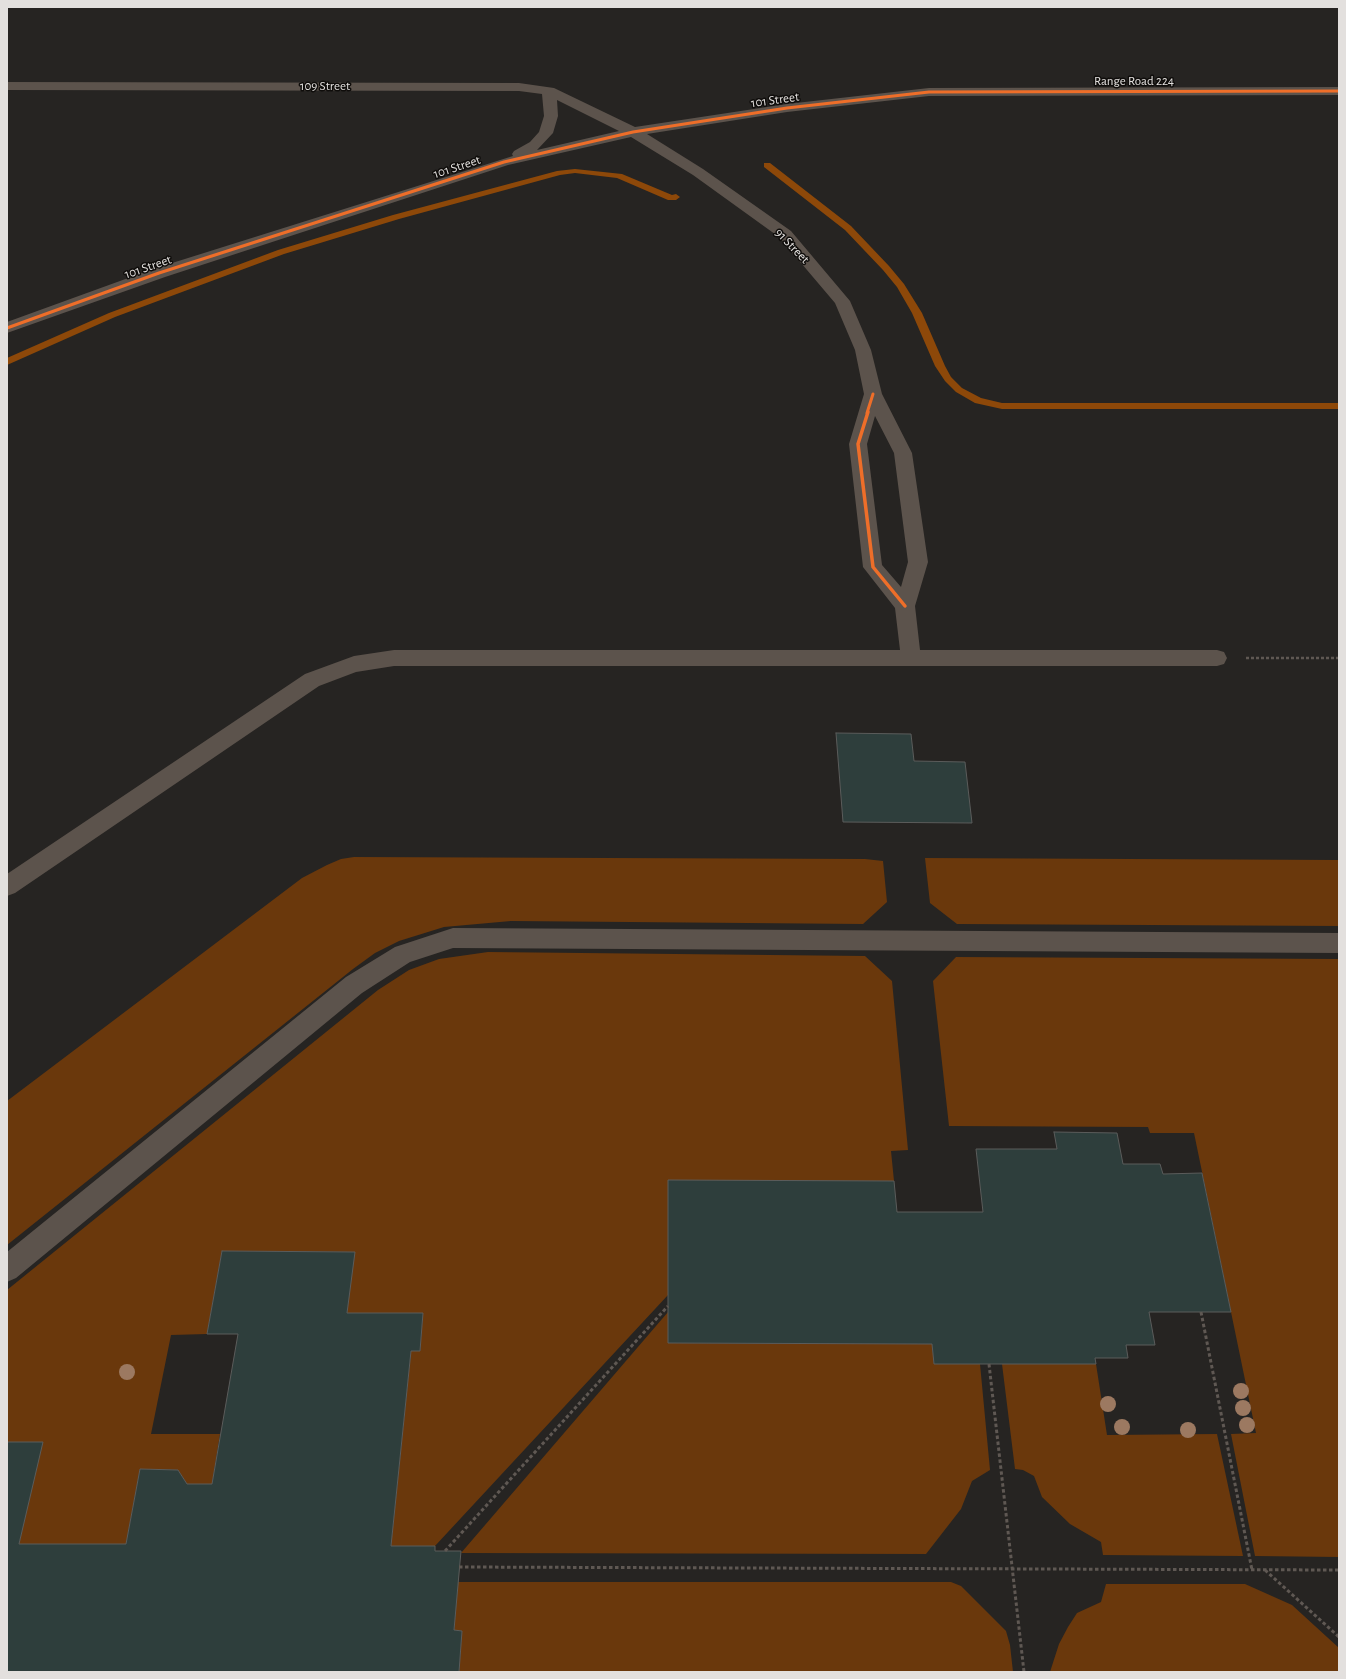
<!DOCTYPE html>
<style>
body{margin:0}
#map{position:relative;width:1346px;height:1679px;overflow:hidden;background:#262422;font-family:"Alegreya Sans",sans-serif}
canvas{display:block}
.frame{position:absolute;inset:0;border:8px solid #e3e0de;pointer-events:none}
</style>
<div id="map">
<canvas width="1346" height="1679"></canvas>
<div class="frame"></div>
</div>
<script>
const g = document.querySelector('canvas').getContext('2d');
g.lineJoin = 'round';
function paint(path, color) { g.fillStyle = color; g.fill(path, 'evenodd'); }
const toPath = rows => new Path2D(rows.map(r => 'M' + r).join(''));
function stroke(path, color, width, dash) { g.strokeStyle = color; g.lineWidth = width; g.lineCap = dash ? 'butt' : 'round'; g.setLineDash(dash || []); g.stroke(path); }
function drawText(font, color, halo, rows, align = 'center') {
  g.font = font + ' "Alegreya Sans",sans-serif'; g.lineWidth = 3; g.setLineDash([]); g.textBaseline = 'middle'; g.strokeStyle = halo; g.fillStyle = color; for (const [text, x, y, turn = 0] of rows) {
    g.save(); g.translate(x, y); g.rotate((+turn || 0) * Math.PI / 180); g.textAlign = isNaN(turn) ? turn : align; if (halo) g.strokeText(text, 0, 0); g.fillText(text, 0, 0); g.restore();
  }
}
const green = toPath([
 [354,857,865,859,883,861,887,902,863,924,511,921,444,927,399,941,375,953,353,969,7,1245,7,1101,302,878,327,865,341,859],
 [925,858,1339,860,1339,926,957,924,930,903],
 [488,952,865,956,892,981,908,1150,891,1151,894,1181,668,1181,668,1295,435,1546,391,1546,411,1351,420,1351,423,1314,347,1313,354,1252,222,1251,207,1334,171,1335,151,1434,220,1434,212,1484,187,1484,178,1470,140,1469,126,1544,19,1544,42,1442,7,1442,7,1290,378,990,409,970,439,959],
 [956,957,1339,959,1339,1557,1255,1556,1231,1434,1256,1433,1194,1133,1150,1133,1148,1127,949,1126,933,981],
 [668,1312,668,1343,932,1344,934,1364,980,1364,990,1470,972,1481,961,1509,926,1554,461,1553],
 [1002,1364,1096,1364,1107,1435,1217,1434,1243,1556,1103,1555,1101,1542,1070,1524,1042,1497,1034,1476,1023,1470,1015,1469],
 [458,1582,951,1582,961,1586,1006,1631,1010,1645,1013,1672,459,1672,462,1631,454,1630],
 [1106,1584,1245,1584,1292,1605,1339,1648,1339,1672,1050,1672,1059,1644,1068,1627,1077,1613,1101,1602]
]);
const stream = toPath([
 [764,163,770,163,851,226,889,266,904,284,922,313,945,366,951,377,962,388,981,398,1002,403,1339,403,1339,409,1002,409,975,403,956,392,945,381,935,366,912,313,897,287,883,270,845,230,764,167,764,163],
 [575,169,622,174,672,195,676,194,680,197,676,200,668,200,617,178,575,173,560,175,399,219,284,254,115,317,7,365,7,358,109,313,278,250,393,215,557,171,575,169]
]);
const building = toPath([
 [836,733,911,734,914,761,965,762,972,823,843,822,836,733],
 [1054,1132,1117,1133,1123,1164,1160,1164,1163,1174,1202,1173,1231,1312,1149,1312,1155,1345,1126,1345,1128,1358,1095,1358,1096,1364,934,1364,932,1344,668,1343,668,1180,894,1181,897,1212,983,1212,976,1149,1057,1149,1054,1132],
 [222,1251,355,1252,347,1313,423,1313,420,1351,411,1351,391,1546,435,1546,435,1551,461,1551,454,1630,462,1631,459,1672,7,1672,7,1442,43,1442,19,1544,126,1544,140,1469,178,1470,187,1484,212,1484,238,1334,207,1334,222,1251]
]);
const pathFar1 = toPath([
 [1246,658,1339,658]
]);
const path = toPath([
 [1201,1312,1252,1570],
 [989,1364,1024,1672],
 [445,1551,668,1306],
 [459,1567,1339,1570],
 [1265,1570,1339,1637]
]);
const minor = toPath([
 [7,82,519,83,554,88,635,127,787,104,929,88,1339,87,1339,95,929,96,787,112,647,134,703,169,791,231,850,301,871,350,882,394,912,453,928,562,915,606,920,650,1217,650,1224,652,1227,658,1224,664,1217,666,394,666,356,672,319,686,15,893,7,896,7,874,305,674,354,656,394,650,900,650,895,608,863,567,849,444,864,394,855,350,835,303,779,237,693,175,631,137,508,165,165,277,7,333,7,322,153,269,513,156,512,154,514,151,530,142,539,132,544,116,542,94,519,91,7,90,7,82],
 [557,100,619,131,537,150,553,133,558,116,557,100],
 [875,416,894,453,908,562,901,587,882,565,867,444,875,416],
 [453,928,1339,933,1339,953,453,948,410,962,362,993,16,1278,7,1282,7,1252,346,977,395,947,453,928]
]);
const cyclewayFar1 = toPath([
 [7,328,159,273,504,162,633,132,787,108,929,92,1339,91],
 [867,413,873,394]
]);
const cycleway = toPath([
 [868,412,858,444,873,567,905,606]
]);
const trees = [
 [127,1372],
 [1241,1391],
 [1108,1404],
 [1243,1408],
 [1247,1425],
 [1122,1427],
 [1188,1430]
];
const farStreetnames = [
 ["Range Road 224",1134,81],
 ["109 Street",325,86],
 ["101 Street",775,100,-8],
 ["101 Street",457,167,-18],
 ["91 Street",792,246,46],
 ["101 Street",148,267,-19]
];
paint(green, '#6a380c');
paint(stream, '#8d4809');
paint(building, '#2e3e3c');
stroke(building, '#5b5c5b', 1);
stroke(pathFar1, '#5f5853', 2.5, [3, 2]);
stroke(path, '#5f5853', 3, [3.5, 2.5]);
paint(minor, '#5c534c');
stroke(cyclewayFar1, '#ee6e29', 3);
stroke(cycleway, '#ee6e29', 3.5);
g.fillStyle = '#9c7961';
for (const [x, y] of trees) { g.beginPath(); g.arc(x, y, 8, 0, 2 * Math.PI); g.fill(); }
drawText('13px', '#e3e0de', '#0f0d0b', farStreetnames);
</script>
